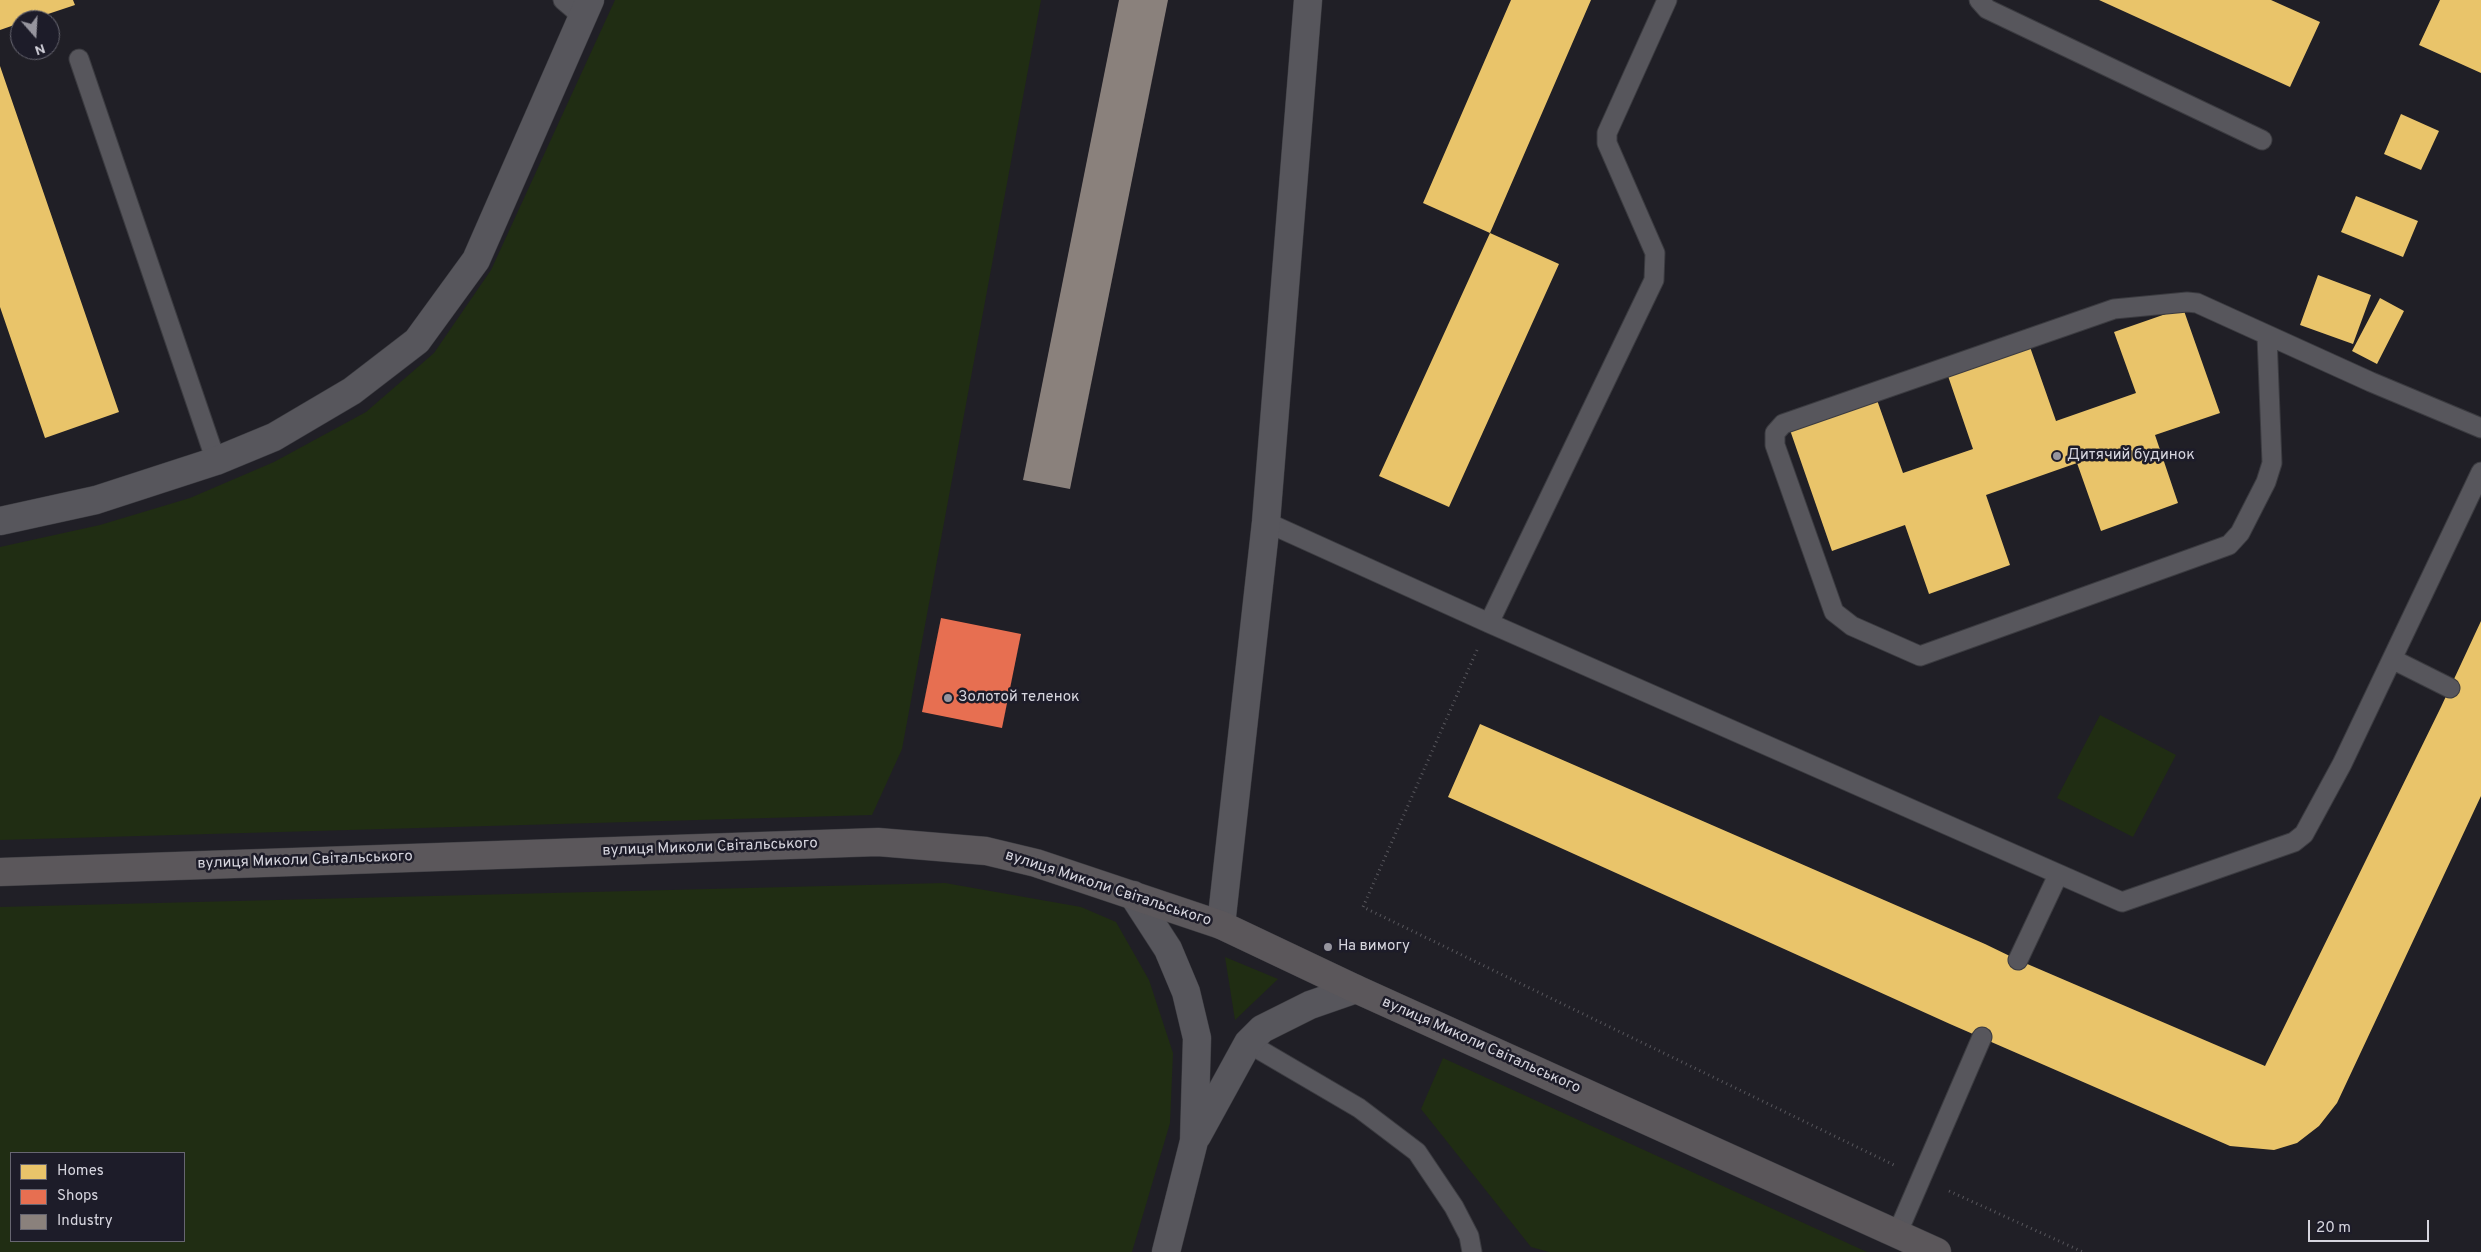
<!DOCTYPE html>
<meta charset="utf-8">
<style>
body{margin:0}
#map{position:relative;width:2481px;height:1252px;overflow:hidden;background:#201f26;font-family:Overpass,sans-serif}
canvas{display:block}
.legend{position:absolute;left:10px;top:1152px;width:175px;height:90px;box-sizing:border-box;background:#1d1c29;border:1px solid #676671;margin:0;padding:6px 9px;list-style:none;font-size:15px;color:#d6d5de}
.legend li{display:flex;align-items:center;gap:10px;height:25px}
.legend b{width:25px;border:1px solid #676671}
.north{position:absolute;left:10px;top:10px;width:50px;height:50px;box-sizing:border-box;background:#1d1c29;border:1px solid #676671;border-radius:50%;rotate:161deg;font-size:14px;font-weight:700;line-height:20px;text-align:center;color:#d6d5de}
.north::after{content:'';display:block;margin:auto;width:18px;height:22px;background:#96959e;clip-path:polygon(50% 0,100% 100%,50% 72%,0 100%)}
.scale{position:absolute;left:2308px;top:1220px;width:121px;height:22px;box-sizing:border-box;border:2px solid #d6d5de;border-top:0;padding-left:6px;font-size:15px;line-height:18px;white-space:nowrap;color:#d6d5de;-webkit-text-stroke:4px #1d1c29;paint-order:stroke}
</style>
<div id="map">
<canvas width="2481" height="1252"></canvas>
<ul class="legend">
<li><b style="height:14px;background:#e9c46a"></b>Homes</li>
<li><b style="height:14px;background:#e76f51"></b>Shops</li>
<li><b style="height:14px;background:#8a817c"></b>Industry</li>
</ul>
<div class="north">N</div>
<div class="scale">20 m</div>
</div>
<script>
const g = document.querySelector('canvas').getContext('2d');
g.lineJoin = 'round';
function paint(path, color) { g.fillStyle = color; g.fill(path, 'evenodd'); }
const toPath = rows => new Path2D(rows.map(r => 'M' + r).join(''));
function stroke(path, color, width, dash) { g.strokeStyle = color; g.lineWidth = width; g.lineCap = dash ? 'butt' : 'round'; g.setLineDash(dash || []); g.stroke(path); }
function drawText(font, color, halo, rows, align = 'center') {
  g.font = font + ' Overpass,sans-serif'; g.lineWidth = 5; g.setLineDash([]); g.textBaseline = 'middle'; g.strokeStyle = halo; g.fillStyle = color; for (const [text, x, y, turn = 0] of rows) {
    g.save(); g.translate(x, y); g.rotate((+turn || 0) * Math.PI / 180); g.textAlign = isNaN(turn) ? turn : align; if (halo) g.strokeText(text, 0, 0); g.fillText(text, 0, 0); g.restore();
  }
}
const green = toPath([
 [615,0,1041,0,902,749,872,815,0,840,0,547,100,525,190,498,274,462,366,412,434,353,491,270],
 [2100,715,2176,755,2133,837,2057,798],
 [945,883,1081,907,1116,922,1149,980,1173,1053,1170,1123,1132,1252,0,1252,0,907],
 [11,1153,184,1153,184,1241,11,1241],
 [1225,957,1278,979,1235,1020],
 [1443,1058,1867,1252,1549,1252,1531,1247,1421,1109]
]);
const homes = toPath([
 [0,0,73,0,75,5,30,20,20,20,20,23,0,30],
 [1511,0,1591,0,1490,233,1423,203],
 [2099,0,2271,0,2320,22,2290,87],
 [2440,0,2481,0,2481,73,2419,45],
 [0,66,119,412,45,438,0,307],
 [2401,114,2439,131,2421,170,2384,154],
 [2356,196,2418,221,2403,257,2341,232],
 [1490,233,1559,264,1449,507,1379,476],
 [2318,275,2371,295,2353,344,2300,325],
 [2380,298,2404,311,2377,364,2352,351],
 [2183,308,2220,413,2155,435,2178,503,2101,531,2077,463,1986,495,2010,565,1929,594,1905,525,1832,551,1790,430,1877,400,1903,473,1973,449,1948,376,2030,347,2056,421,2136,393,2114,332],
 [2481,621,2481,796,2337,1103,2319,1126,2297,1143,2274,1150,2230,1146,1950,1024,1448,797,1480,724,1985,944,2018,960,2265,1066,2441,707]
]);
const shops = toPath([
 [941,618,1021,634,1002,728,922,712]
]);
const industry = toPath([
 [1119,0,1168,0,1070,489,1023,480]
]);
const path = toPath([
 [1477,650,1363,907,1894,1165],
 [1949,1191,2083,1252]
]);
const lane = toPath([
 [563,0,583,17],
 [1979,0,1987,9,2262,140],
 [79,59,216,461],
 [2267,336,2272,463,2266,482,2240,533,2229,545,1920,656,1852,626,1834,612,1775,445,1775,433,1783,424,2114,309,2187,302,2197,303,2371,382,2481,428],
 [1266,522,1489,623,2122,902,2294,842,2304,834,2342,764,2481,472],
 [1489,623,1654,280,1655,253,1607,143,1607,133,1667,0],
 [2392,659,2450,688],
 [2018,960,2058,875],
 [1248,1043,1359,1108,1417,1152,1454,1207,1469,1236,1472,1252],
 [1897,1234,1982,1037]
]);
const street = toPath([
 [0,521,96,500,216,461,274,437,352,391,417,341,476,260,590,0],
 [1133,895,1168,949,1186,992,1197,1038,1194,1141,1166,1252],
 [1221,925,1266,522,1308,0],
 [1197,1136,1248,1043,1262,1029,1310,1005,1356,989]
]);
const secondary = toPath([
 [0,872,878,842,986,851,1036,863,1221,925,1356,989,1937,1252]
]);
const markers = [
 [2057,456,5,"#96959e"],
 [948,698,5,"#96959e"],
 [1328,947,5,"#96959e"]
];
const poiNames = [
 ["Дитячий будинок",2067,456],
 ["Золотой теленок",958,698],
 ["На вимогу",1338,947]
];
const streetNames = [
 ["вулиця Миколи Світальського",710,848,-2],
 ["вулиця Миколи Світальського",305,861,-2],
 ["вулиця Миколи Світальського",1108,889,18],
 ["вулиця Миколи Світальського",1481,1046,24]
];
paint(green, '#202d13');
paint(homes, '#e9c46a');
paint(shops, '#e76f51');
paint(industry, '#8a817c');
stroke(lane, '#3b3b40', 21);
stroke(street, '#3b3b40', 29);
stroke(secondary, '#3b3b40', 29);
stroke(path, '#57565c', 3, [1, 4]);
stroke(lane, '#57565c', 19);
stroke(street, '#57565c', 28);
stroke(secondary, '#5b575b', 28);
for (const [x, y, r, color] of markers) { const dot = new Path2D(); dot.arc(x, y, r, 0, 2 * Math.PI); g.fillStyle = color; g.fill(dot); stroke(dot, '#1d1c29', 2); }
drawText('15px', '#d6d5de', '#1d1c29', poiNames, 'left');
drawText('15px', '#d6d5de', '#1d1c29', streetNames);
</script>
